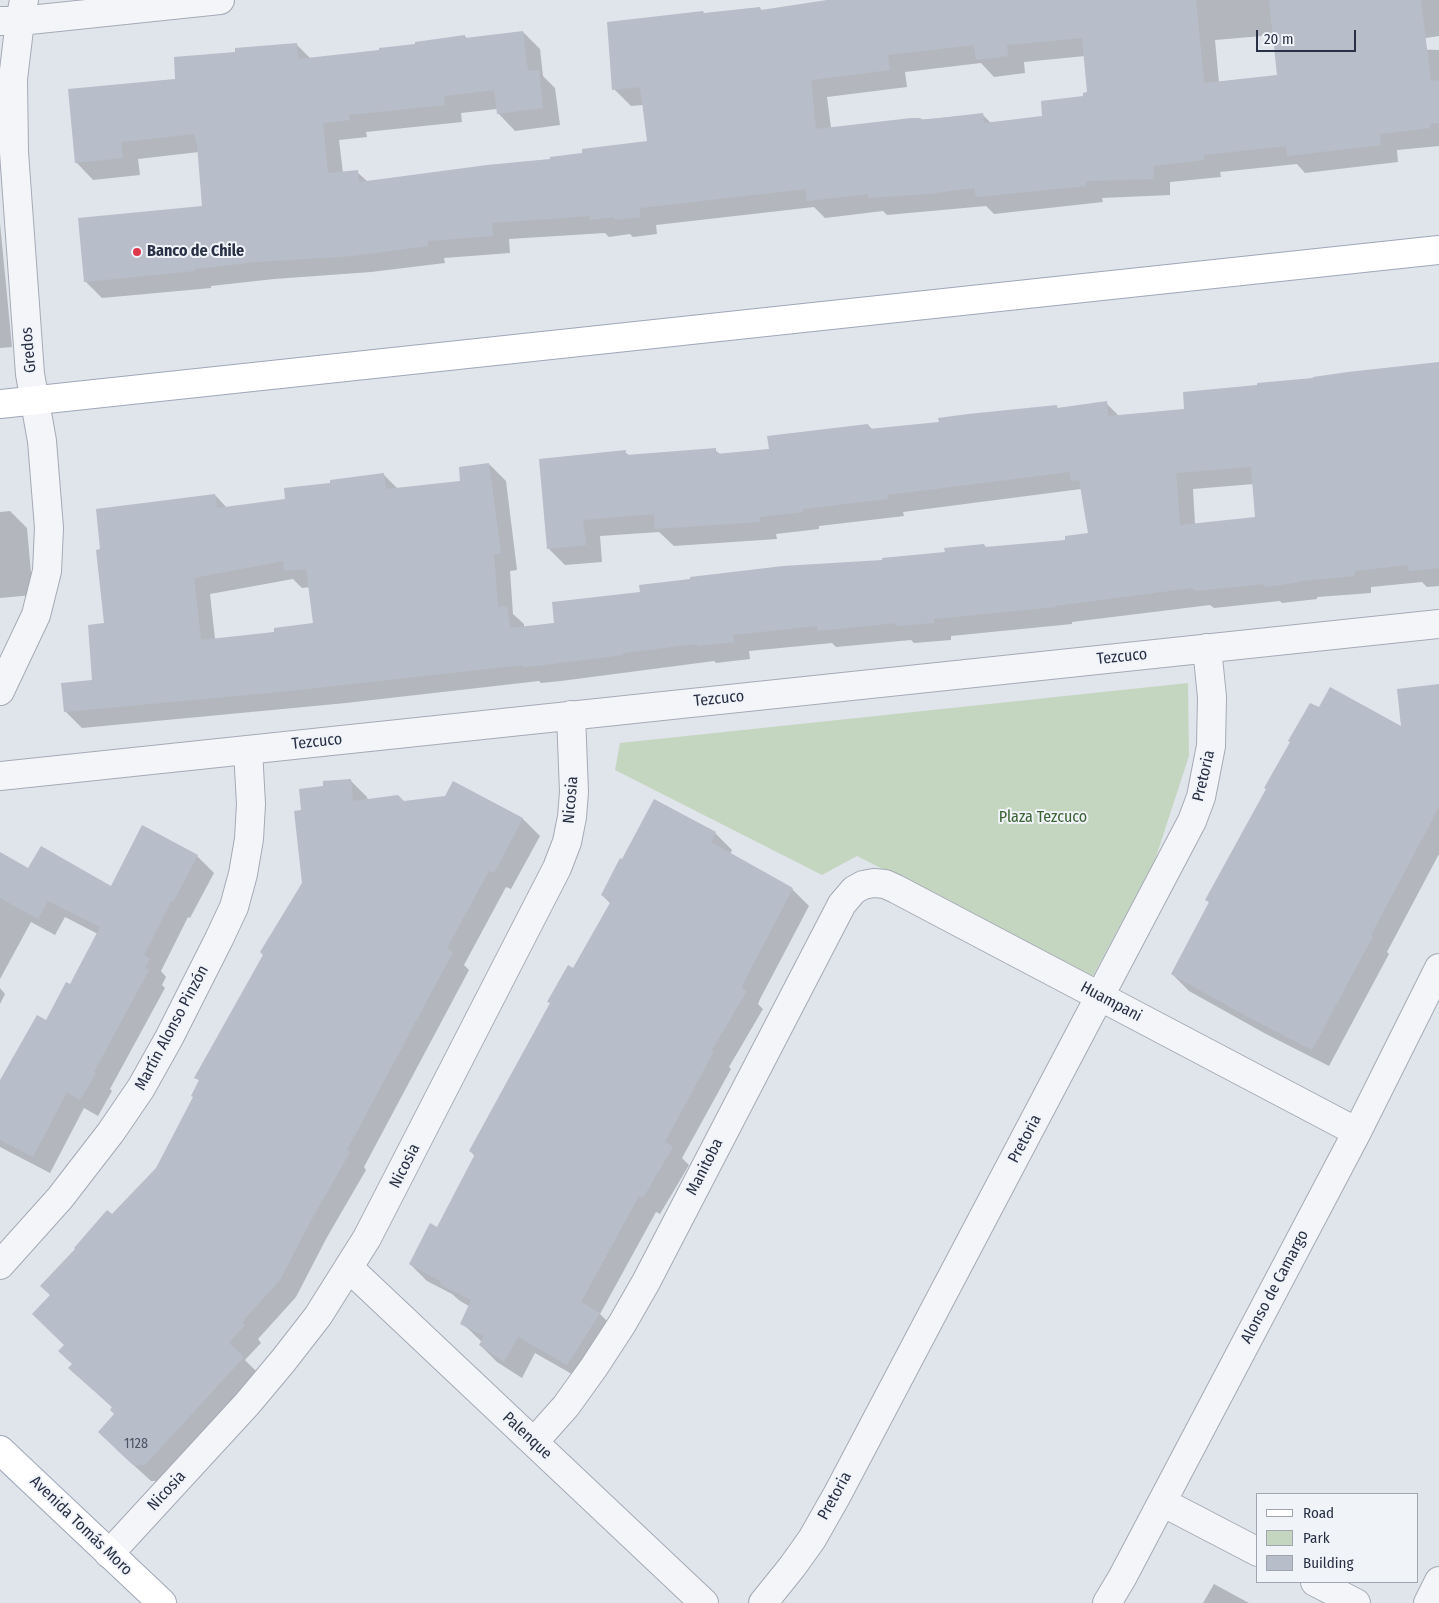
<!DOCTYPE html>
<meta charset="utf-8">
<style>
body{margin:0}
#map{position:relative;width:1439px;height:1603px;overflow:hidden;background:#e0e4eb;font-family:"Fira Sans Condensed",sans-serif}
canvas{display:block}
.legend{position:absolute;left:1256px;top:1493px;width:162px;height:90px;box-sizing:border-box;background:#f0f3f8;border:1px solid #a0a5b0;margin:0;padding:6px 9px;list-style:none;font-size:15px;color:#273044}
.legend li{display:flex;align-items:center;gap:10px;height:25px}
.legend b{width:25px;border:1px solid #a0a5b0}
.scale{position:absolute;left:1256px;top:30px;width:100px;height:22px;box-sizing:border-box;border:2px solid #273044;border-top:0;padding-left:6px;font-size:15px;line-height:18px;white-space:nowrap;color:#273044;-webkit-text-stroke:4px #f0f3f8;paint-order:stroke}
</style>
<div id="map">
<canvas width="1439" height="1603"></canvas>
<ul class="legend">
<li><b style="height:6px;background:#fff"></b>Road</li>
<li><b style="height:14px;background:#c5d6c0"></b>Park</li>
<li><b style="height:14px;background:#b7bdc9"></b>Building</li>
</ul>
<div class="scale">20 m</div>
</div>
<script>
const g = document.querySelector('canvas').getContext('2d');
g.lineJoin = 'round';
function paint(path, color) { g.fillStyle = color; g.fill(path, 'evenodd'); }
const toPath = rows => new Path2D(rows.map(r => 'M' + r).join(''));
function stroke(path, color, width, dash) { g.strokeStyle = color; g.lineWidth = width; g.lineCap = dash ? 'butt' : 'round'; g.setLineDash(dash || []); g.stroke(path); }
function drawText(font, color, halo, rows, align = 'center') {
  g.font = font + ' "Fira Sans Condensed",sans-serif'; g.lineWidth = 4; g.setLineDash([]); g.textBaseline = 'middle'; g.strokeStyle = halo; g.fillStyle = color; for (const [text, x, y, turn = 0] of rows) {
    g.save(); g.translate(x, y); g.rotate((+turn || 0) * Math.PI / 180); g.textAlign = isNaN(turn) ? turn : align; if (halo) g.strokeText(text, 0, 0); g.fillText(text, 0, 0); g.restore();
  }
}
const green = toPath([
 [1188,683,1189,756,1155,860,1093,976,857,856,822,875,615,770,620,743]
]);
const shadow = toPath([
 [832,0,1439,0,1439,36,1374,46,1374,48,1439,50,1439,146,1397,150,1398,162,1305,173,1297,164,1220,172,1221,177,1170,182,1170,195,1102,198,1103,202,994,214,986,206,887,215,883,211,825,218,814,207,656,225,657,234,633,237,630,234,609,237,605,233,509,239,510,253,444,258,445,263,371,272,274,279,211,286,211,288,102,298,85,281,204,208,199,152,138,159,140,175,93,180,76,162,176,80,237,53,296,44,311,59,380,51,465,36,467,39,523,32,540,49,543,76,555,88,560,125,515,131,498,113,497,109,461,113,462,122,366,132,367,137,339,140,343,173,357,172,368,182,551,160,648,142,643,105,631,106,614,89,704,14,759,8,763,11],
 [1274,35,1279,76,1219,83,1215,40],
 [1085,56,1088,93,1085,97,1044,117,991,123,982,114,831,128,827,97,907,87,905,72,981,63,994,77,1025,73,1024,62],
 [0,223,12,347,0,348],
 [1439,364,1439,586,1427,587,1422,582,1371,587,1371,593,1317,597,1317,599,1282,603,1280,601,1214,608,1210,605,1072,622,1072,624,951,636,951,640,914,643,911,640,836,647,832,643,749,651,750,659,716,663,714,661,561,681,541,683,539,681,346,703,82,728,65,711,93,681,105,625,215,495,227,508,286,500,332,484,383,474,398,489,462,482,489,464,506,481,517,570,510,571,513,614,524,624,524,628,555,624,642,593,946,553,984,545,987,548,1067,541,1089,535,1081,489,903,512,904,516,819,526,819,529,776,534,777,539,674,546,659,532,600,536,602,562,565,565,548,548,625,452,630,456,715,450,721,455,770,450,868,425,873,430,940,423,1056,406,1059,409,1106,403,1119,416,1185,410,1258,387],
 [1254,484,1257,519,1195,524,1193,489],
 [293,579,302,588,310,587,314,624,275,633,215,639,210,594],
 [10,511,27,528,33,595,0,598,0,512],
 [1439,690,1439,854,1387,952,1389,954,1329,1066,1266,1034,1189,991,1172,974,1210,903,1207,900,1319,709,1402,728],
 [350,780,367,797,368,801,404,802,446,797,454,783,523,819,540,836,511,889,506,887,464,965,469,970,364,1167,366,1170,326,1239,296,1297,258,1339,261,1343,245,1360,260,1375,162,1481,151,1481,116,1449,116,1414,113,1408,70,1368,74,1364,65,1345,112,1216,157,1169,194,1097,200,1081,196,1077,303,883,302,811,325,788],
 [715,833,732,850,730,854,792,889,809,906,760,999,758,1004,763,1009,729,1067,731,1069,682,1158,689,1165,660,1214,656,1212,600,1314,616,1330,584,1381,535,1353,522,1378,497,1362,480,1345,482,1342,462,1323,469,1306,460,1301,452,1294,427,1281,410,1264,438,1229,475,1156,470,1151,611,904,602,895],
 [0,854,29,870,112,887,197,856,214,873,190,918,188,917,161,971,166,977,162,985,165,988,110,1089,112,1091,98,1116,84,1108,50,1173,0,1147,0,1083,46,1022,71,986,98,934,65,917,55,935,31,922,0,979],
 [0,988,5,994,0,1004],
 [1214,1584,1249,1603,1203,1603]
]);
const building = toPath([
 [827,0,1196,0,1204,83,1277,75,1269,0,1421,0,1431,81,1439,80,1439,123,1430,124,1430,128,1380,134,1381,145,1287,156,1286,146,1204,155,1204,160,1153,166,1154,179,1086,181,1086,186,976,197,974,188,928,194,868,198,868,194,807,201,806,189,640,208,640,217,615,220,614,217,590,220,590,216,492,223,493,236,428,241,428,246,353,256,256,262,195,269,195,271,84,282,78,218,202,206,197,145,194,134,121,142,123,158,75,163,68,89,175,79,174,57,235,52,235,48,297,43,298,59,379,50,379,48,415,44,415,42,465,35,465,38,523,31,528,71,539,70,543,108,497,114,494,90,444,96,445,105,349,115,350,120,323,123,328,173,358,170,359,182,487,165,550,159,550,157,582,153,582,149,647,141,640,87,612,90,607,22,703,11,704,13,760,7,761,10],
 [1082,38,1087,92,1083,93,1083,96,1041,101,1042,116,984,123,983,113,923,120,920,118,911,118,816,129,811,80,890,70,888,55,974,45,976,60,1008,56,1007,45],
 [1439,362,1439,568,1409,571,1408,565,1354,571,1355,576,1300,581,1301,582,1264,587,1264,584,1196,591,1192,588,1055,606,1056,607,934,619,934,623,896,626,896,623,818,631,817,626,733,635,734,642,698,646,697,644,623,653,623,655,544,665,523,667,523,665,279,692,64,712,61,683,92,680,88,625,104,623,96,550,100,549,96,509,215,494,217,508,285,499,284,488,330,483,330,480,384,473,386,489,460,481,459,467,489,463,501,554,494,554,498,607,507,606,510,628,554,623,552,602,640,592,639,585,690,579,690,577,783,566,882,560,882,558,945,552,944,548,984,544,985,547,1065,540,1065,536,1088,533,1079,480,1071,481,1070,472,887,495,888,499,803,509,803,512,760,517,760,522,655,529,654,514,583,520,586,545,547,549,539,459,626,450,626,455,716,448,716,454,769,449,767,436,868,424,869,429,939,422,938,418,968,414,1057,405,1057,408,1107,401,1108,416,1184,409,1183,392,1257,385,1257,383,1313,378,1313,377,1348,372],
 [1251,467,1255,517,1180,525,1176,473],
 [283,561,284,571,306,569,313,623,274,628,274,632,201,640,194,578],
 [1439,684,1439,807,1371,935,1373,936,1312,1050,1248,1017,1171,974,1209,902,1205,900,1266,789,1264,788,1290,742,1288,741,1310,703,1319,707,1330,687,1401,726,1397,689],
 [351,779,353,801,398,795,404,801,445,796,453,781,523,818,494,873,489,871,447,948,453,952,347,1150,350,1152,310,1222,280,1280,242,1322,245,1325,229,1343,244,1357,145,1465,133,1465,98,1432,114,1414,110,1410,112,1407,68,1368,72,1364,58,1351,64,1345,32,1314,50,1295,40,1286,75,1249,74,1248,107,1210,112,1214,156,1168,193,1097,191,1096,199,1080,194,1078,263,955,260,952,302,883,294,811,301,810,299,789,323,786,323,781],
 [654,799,716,832,711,842,793,888,744,982,742,988,747,991,712,1050,714,1051,665,1142,673,1147,643,1198,639,1196,581,1302,600,1313,567,1365,518,1337,504,1362,479,1345,484,1336,460,1324,471,1300,441,1285,440,1281,409,1264,430,1223,437,1227,475,1154,469,1151,550,1003,547,1002,568,965,573,968,611,901,601,895,620,858,622,859],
 [142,825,198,855,173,902,171,901,144,955,150,959,145,968,149,970,94,1072,96,1073,80,1100,67,1092,33,1157,0,1140,0,1080,37,1015,46,1020,66,982,70,984,100,927,48,901,38,919,0,898,0,852,28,868,41,846,111,886]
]);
const minor = toPath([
 [0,21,20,21,220,0],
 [0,691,36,615,47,571,49,528,42,441,30,374,14,152,13,79,20,21,24,0],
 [0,776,1439,624],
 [0,1265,60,1198,111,1132,141,1088,169,1038,219,939,234,907,243,874,249,839,251,804,248,750],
 [349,1268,704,1603],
 [534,1442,566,1406,594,1367,622,1324,646,1282,842,904,854,890,863,885,874,883,885,884,896,889,1357,1132],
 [1162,1502,1258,1552],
 [109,1554,247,1404,283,1361,318,1316,367,1238,557,868,567,842,572,817,574,792,571,715],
 [1315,1582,1356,1603],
 [763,1603,792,1567,812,1539,837,1495,1192,821,1201,797,1211,746,1212,697,1207,648],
 [1107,1603,1122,1578,1357,1132,1439,968],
 [1428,1603,1439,1581]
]);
const major = toPath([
 [0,404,1439,250],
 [0,1450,162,1603]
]);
const markers = [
 [137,252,5,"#dd374b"]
];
const numberNames = [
 ["1128",136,1444]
];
const poiNames = [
 ["Banco de Chile",147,252]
];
const streetNames = [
 ["Gredos",29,350,-95],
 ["Tezcuco",1122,657,-6],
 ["Tezcuco",719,699,-6],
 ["Tezcuco",317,742,-6],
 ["Pretoria",1204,776,-77],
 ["Nicosia",571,800,-85],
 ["Huampani",1111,1002,28],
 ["Martín Alonso Pinzón",172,1028,-62],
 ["Pretoria",1025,1139,-62],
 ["Nicosia",405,1166,-63],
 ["Manitoba",705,1167,-63],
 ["Alonso de Camargo",1275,1287,-62],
 ["Palenque",527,1436,43],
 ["Nicosia",167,1491,-47],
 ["Pretoria",835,1496,-61],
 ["Avenida Tomás Moro",81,1526,44]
];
const parkNames = [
 ["Plaza Tezcuco",1043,818]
];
paint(green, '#c5d6c0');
paint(shadow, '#0003');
paint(building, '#b7bdc9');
stroke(minor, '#a5aab6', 30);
stroke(major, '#9ea7b8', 30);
stroke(minor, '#f3f5f8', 28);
stroke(major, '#fff', 28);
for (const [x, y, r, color] of markers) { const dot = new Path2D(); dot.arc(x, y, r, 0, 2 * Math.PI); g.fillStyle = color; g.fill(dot); stroke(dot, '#f0f3f8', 2); }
drawText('14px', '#4b5365', null, numberNames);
drawText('bold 16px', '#273044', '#f0f3f8', poiNames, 'left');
drawText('16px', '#273044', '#f0f3f8', streetNames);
drawText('16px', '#3a6232', '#f0f3f8', parkNames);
</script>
